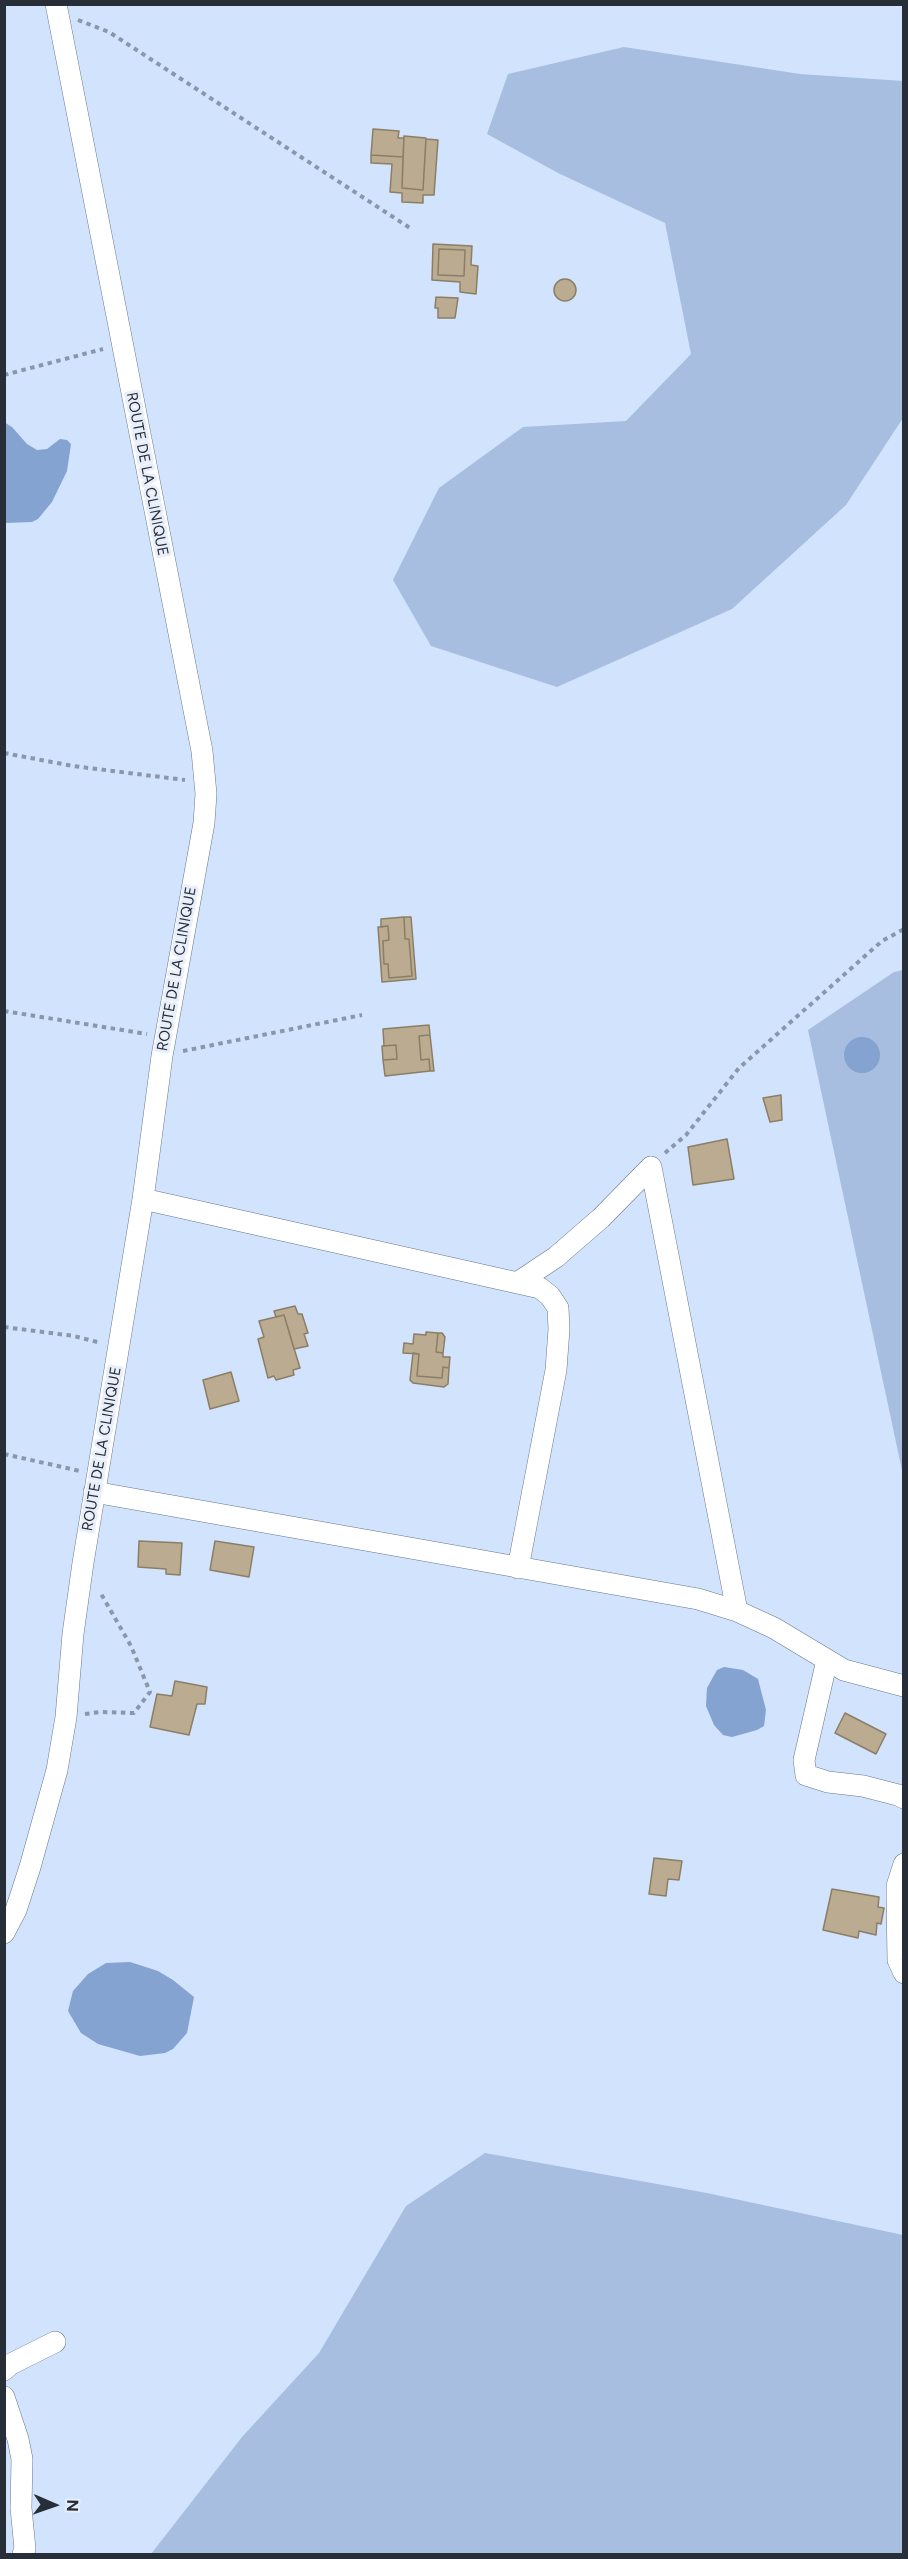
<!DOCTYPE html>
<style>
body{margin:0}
#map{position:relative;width:908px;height:2559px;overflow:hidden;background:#d2e3fd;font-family:Figtree,sans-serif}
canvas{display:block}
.frame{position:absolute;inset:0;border:6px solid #272e38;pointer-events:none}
.north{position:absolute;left:24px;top:2475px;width:60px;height:60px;-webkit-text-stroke:4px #e8effa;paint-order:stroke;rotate:92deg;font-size:16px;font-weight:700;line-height:24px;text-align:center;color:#272e38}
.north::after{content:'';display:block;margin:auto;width:21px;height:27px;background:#272e38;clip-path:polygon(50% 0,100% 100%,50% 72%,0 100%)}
</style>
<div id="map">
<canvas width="908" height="2559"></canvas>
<div class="frame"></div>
<div class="north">N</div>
</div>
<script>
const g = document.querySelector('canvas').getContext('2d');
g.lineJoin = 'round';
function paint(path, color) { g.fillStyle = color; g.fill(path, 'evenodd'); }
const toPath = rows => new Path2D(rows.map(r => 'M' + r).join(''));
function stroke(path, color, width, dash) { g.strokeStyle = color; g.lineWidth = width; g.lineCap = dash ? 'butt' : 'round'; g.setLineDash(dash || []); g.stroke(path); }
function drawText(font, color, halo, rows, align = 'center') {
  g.font = font + ' Figtree,sans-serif'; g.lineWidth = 6; g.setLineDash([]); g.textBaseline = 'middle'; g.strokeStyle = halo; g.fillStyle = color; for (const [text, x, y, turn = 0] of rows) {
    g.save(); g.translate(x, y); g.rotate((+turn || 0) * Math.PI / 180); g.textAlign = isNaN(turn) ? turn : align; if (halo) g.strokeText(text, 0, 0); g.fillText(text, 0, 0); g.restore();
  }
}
const green = toPath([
 [624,47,800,74,903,81,903,418,846,505,732,609,557,687,431,646,393,580,439,488,523,427,626,421,691,354,665,223,558,173,487,134,508,74],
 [903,970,903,1475,808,1030,894,972],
 [485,2153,707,2193,903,2235,903,2554,151,2554,242,2437,319,2353,406,2206]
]);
const water = toPath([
 [4,422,12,427,27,444,37,450,47,449,60,439,67,440,71,444,67,471,52,502,38,519,32,522,5,523],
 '844 1055a18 18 0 1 1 36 0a18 18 0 1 1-36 0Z',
 [724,1667,743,1670,758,1679,766,1710,764,1726,757,1730,732,1737,723,1735,714,1725,706,1706,707,1688,717,1670],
 [130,1962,158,1971,173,1980,194,1997,187,2033,173,2049,165,2053,140,2056,98,2044,81,2033,68,2011,73,1991,88,1974,106,1963]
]);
const building = toPath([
 [373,129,399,131,398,138,404,138,403,157,371,155,373,129],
 [404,136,426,138,423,190,402,188,404,136],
 [426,139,438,140,434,195,423,195,423,203,402,202,402,193,390,192,392,164,371,163,371,155,403,157,402,188,423,190,426,139],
 [433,244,472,246,471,265,478,266,476,294,460,292,460,282,432,280,433,244],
 [439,249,465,250,464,276,438,275,439,249],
 [439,249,465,250,464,276,438,275,439,249],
 '554 290a11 11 0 1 1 22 0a11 11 0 1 1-22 0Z',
 [436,297,458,298,455,318,438,318,438,308,435,308,436,297],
 [404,917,405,939,409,939,412,976,389,978,388,964,384,964,383,941,389,940,388,926,381,927,381,919,404,917],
 [404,917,411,917,416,979,382,982,378,927,388,926,389,940,383,941,384,964,388,964,389,978,412,976,409,939,405,939,404,917],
 [429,1025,430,1035,419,1036,421,1060,429,1059,430,1071,385,1076,383,1060,397,1059,396,1045,384,1046,383,1029,429,1025],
 [430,1035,434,1071,430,1071,429,1059,421,1060,419,1036,430,1035],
 [396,1045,397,1059,383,1060,382,1046,396,1045],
 [781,1095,782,1120,770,1122,763,1098,781,1095],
 [727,1139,734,1179,693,1185,688,1147,727,1139],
 [295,1306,298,1314,302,1314,308,1333,304,1334,308,1346,294,1349,284,1315,276,1317,274,1311,295,1306],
 [284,1315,300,1368,293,1370,294,1375,276,1380,274,1376,268,1378,258,1339,264,1337,259,1321,284,1315],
 [426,1332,438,1333,436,1352,443,1353,443,1357,450,1357,449,1368,443,1367,442,1378,417,1376,419,1354,403,1353,404,1343,413,1344,414,1334,426,1335,426,1332],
 [438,1333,442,1333,445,1337,443,1353,436,1352,438,1333],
 [413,1353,419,1354,417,1376,442,1378,443,1367,449,1368,448,1384,444,1387,413,1383,410,1380,413,1353],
 [231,1372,239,1401,210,1409,203,1380,231,1372],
 [139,1541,182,1543,180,1575,166,1574,166,1569,138,1567,139,1541],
 [215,1541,254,1547,249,1577,210,1570,215,1541],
 [175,1681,207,1687,205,1704,197,1704,189,1735,150,1727,157,1694,172,1696,175,1681],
 [845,1713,886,1734,876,1754,835,1733,845,1713],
 [654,1858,682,1861,679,1880,668,1879,666,1896,649,1894,654,1858],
 [832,1889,879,1897,878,1907,884,1908,881,1924,877,1923,876,1935,859,1931,858,1938,823,1930,832,1889]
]);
const path = toPath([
 [78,20,109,32,410,228],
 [4,375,103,349],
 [4,753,73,766,185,780],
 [4,1011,147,1034],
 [183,1051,362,1015],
 [665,1153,686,1135,739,1068,882,941,904,929],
 [4,1327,74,1336,101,1343],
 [4,1454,80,1471],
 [85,1714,100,1712,134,1713,150,1692,131,1646,100,1592]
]);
const minor = toPath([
 [651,1167,737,1611],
 [143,1199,540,1288,550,1296,558,1308,559,1329,556,1370,518,1568],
 [517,1283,556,1257,601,1218,651,1167],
 [94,1492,698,1599,737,1611,774,1628,844,1670,904,1686],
 [827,1660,804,1760,806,1775,828,1782,863,1786,898,1795,904,1798],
 [904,1864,897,1886,897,1899,898,1960,904,1973],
 [4,1933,16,1910,30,1867,57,1770,66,1717,73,1634,83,1563,143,1199,162,1056,204,823,206,794,202,751,56,4],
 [4,2370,11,2364,55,2342],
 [4,2397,18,2439,22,2459,21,2508,25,2549,23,2554]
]);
const streetNames = [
 ["ROUTE DE LA CLINIQUE",147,474,79],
 ["ROUTE DE LA CLINIQUE",177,969,-80],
 ["ROUTE DE LA CLINIQUE",102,1449,-80]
];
paint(green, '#a7bee0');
paint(water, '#84a3d1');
paint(building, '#baab91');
stroke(building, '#8c7e65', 1.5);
stroke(minor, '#67778d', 22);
stroke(path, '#8a97aa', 4, [4.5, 4.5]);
stroke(minor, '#fff', 21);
drawText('15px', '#272e38', '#e8effa', streetNames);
</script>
